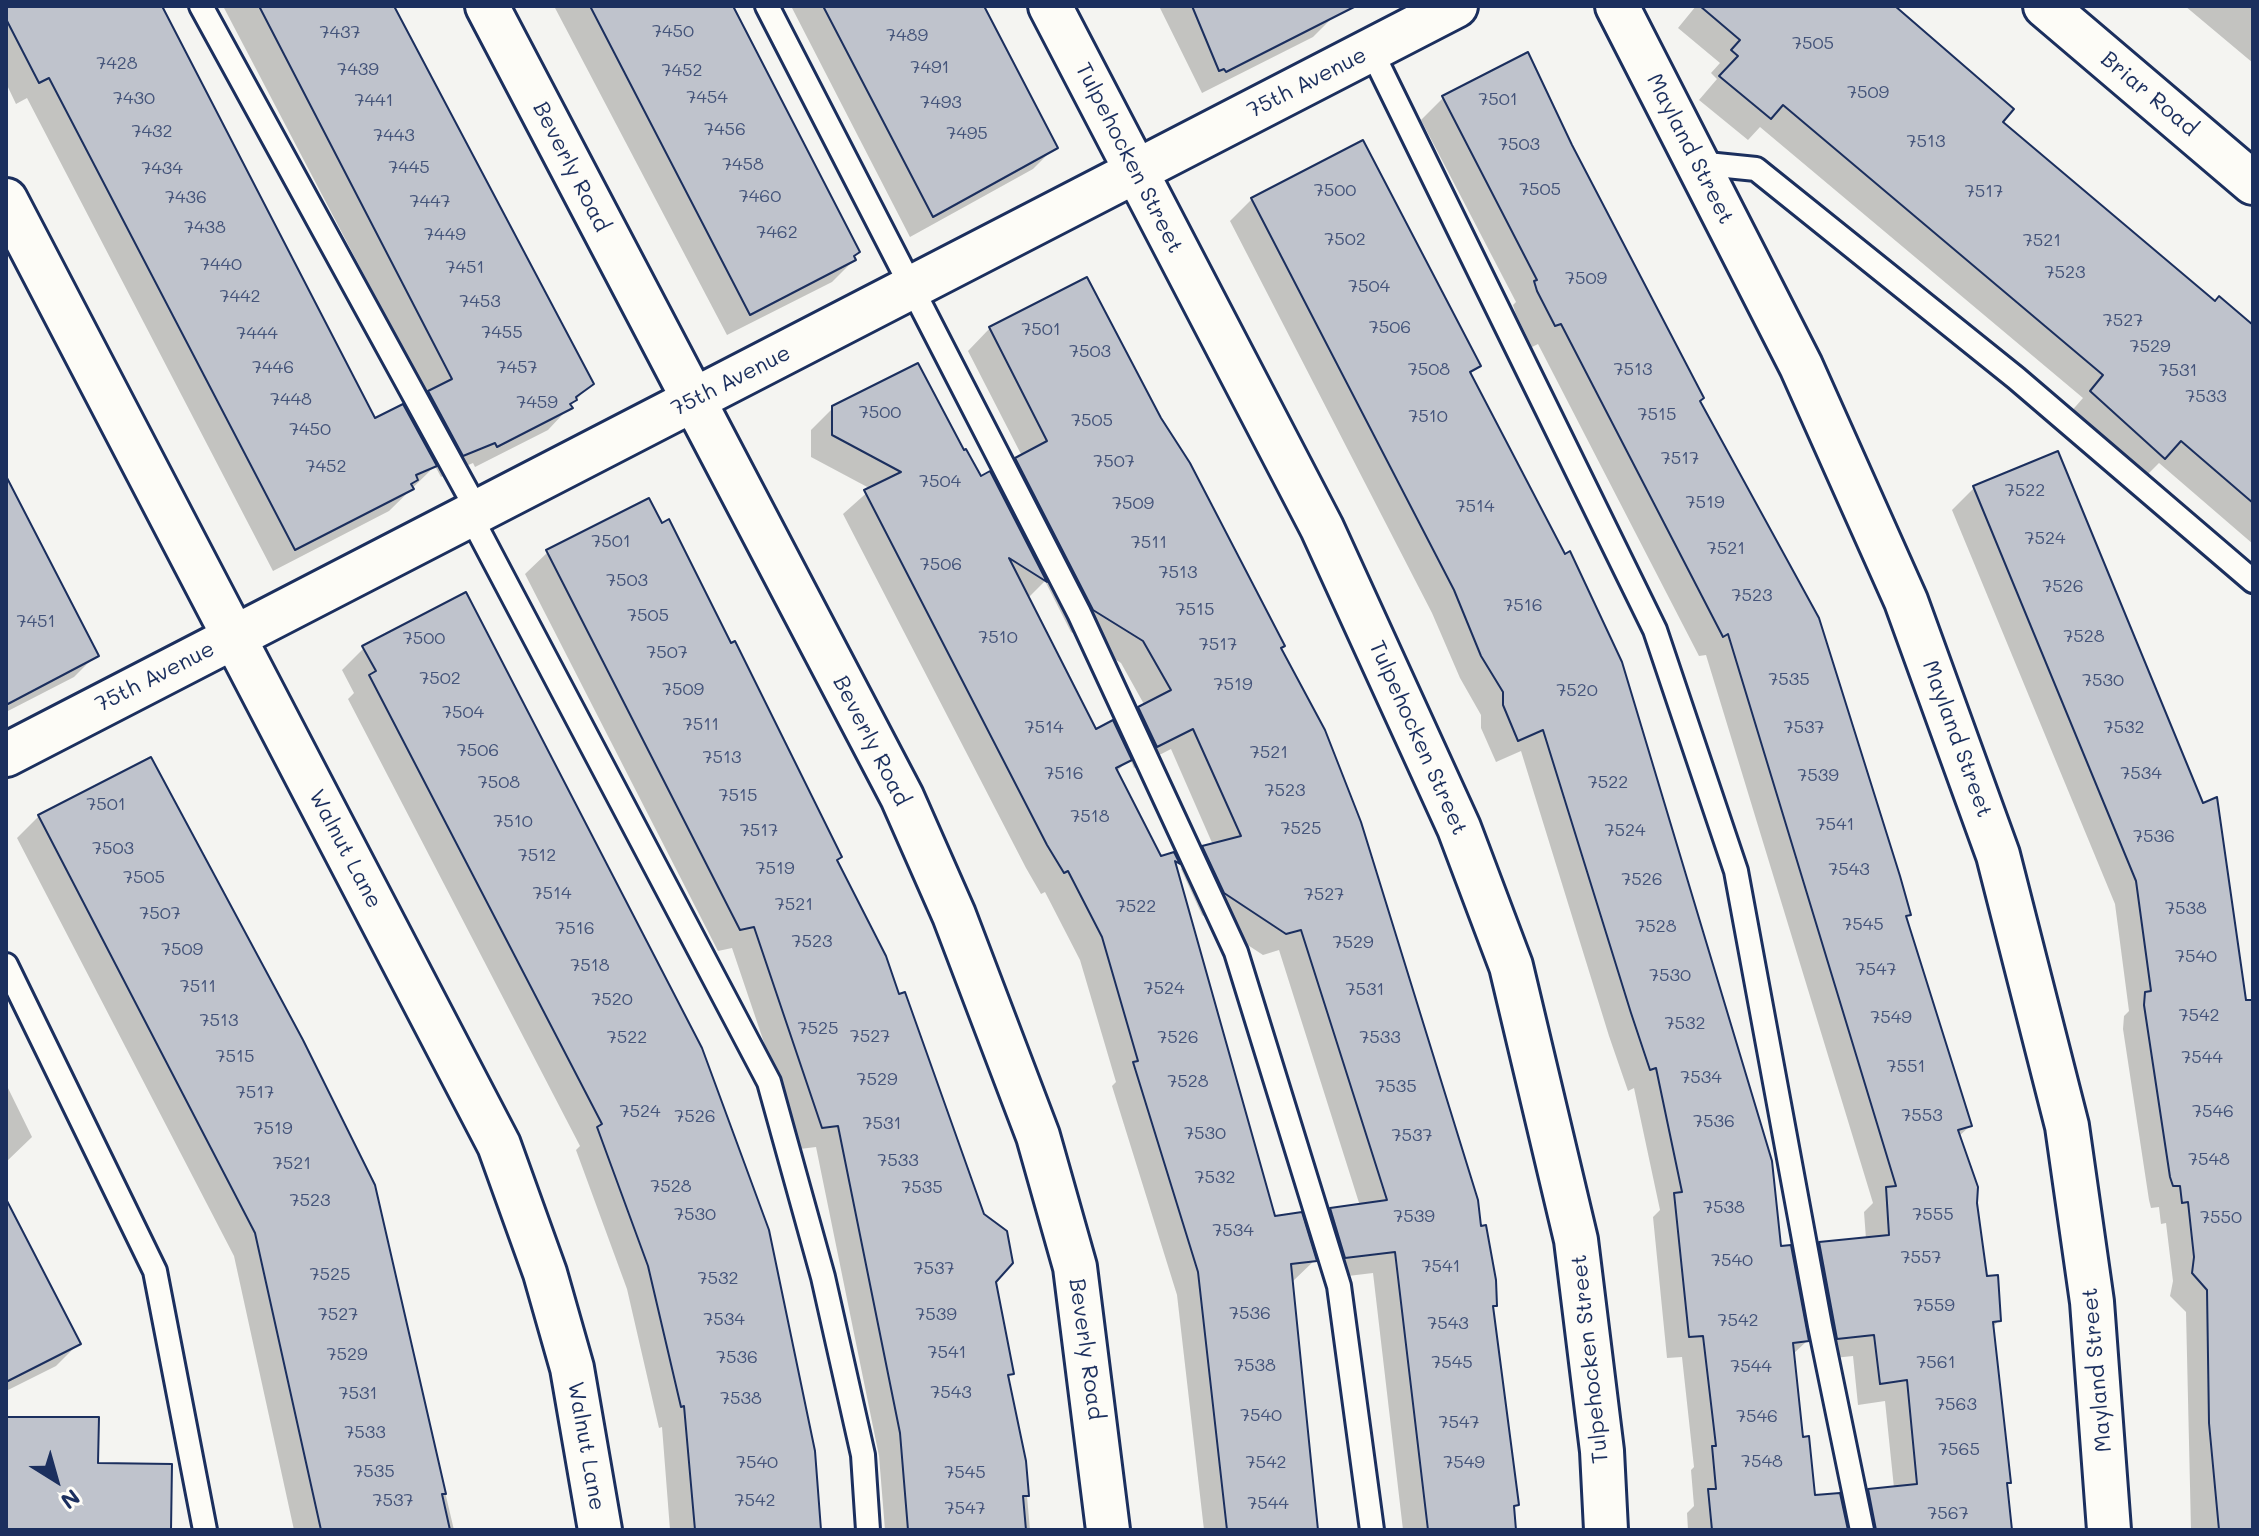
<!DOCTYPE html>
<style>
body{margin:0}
#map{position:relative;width:2259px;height:1536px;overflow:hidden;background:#f4f4f1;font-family:Mali,sans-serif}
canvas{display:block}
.frame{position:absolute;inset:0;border:8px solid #1b2f5e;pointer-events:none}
.north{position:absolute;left:16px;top:1440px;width:80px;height:80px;-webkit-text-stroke:6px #fdfcf7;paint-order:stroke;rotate:143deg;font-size:22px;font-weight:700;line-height:32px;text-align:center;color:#1b2f5e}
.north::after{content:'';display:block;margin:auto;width:28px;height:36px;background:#1b2f5e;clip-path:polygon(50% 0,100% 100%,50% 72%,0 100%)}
</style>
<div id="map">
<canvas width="2259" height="1536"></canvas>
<div class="frame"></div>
<div class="north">N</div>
</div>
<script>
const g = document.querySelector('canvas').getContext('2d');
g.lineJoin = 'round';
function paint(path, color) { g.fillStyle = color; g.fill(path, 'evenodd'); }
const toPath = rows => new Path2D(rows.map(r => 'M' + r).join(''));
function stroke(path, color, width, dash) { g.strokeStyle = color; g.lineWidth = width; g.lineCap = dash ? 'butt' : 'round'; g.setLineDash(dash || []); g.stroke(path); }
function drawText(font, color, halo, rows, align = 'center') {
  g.font = font + ' Mali,sans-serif'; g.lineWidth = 6; g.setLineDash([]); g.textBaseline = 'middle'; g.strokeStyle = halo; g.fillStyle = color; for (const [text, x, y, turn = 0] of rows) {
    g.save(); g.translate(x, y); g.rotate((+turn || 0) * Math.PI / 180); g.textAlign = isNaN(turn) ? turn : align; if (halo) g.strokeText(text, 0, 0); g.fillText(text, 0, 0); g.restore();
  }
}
const shadow = toPath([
 [6,6,159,6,374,421,407,415,427,395,223,6,393,6,591,384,548,430,475,467,473,463,441,477,435,466,389,511,273,571,27,98,16,104,6,83],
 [554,6,730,6,854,260,832,282,727,335],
 [791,6,982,6,1055,147,1033,169,910,237],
 [1159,6,1330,6,1335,15,1313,37,1202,93],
 [1696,6,1887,6,2000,122,2253,336,2253,544,2159,463,2142,480,2069,414,2083,398,1760,127,1748,140,1699,100,1717,79,1711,73,1720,63,1678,28],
 [2185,6,2253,6,2253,63],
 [1444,97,1698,402,1909,915,1905,919,1970,1126,1958,1137,1975,1203,1985,1278,1999,1320,1992,1328,2012,1530,1850,1530,1847,1513,1869,1491,1894,1488,1885,1401,1858,1405,1853,1356,1815,1360,1798,1266,1820,1244,1866,1239,1864,1212,1873,1203,1706,655,1699,656,1538,344,1532,347,1516,314,1513,305,1516,302,1421,120],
 [1252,199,1479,366,1469,375,1780,1248,1807,1341,1792,1355,1801,1439,1814,1498,1846,1530,1688,1530,1687,1513,1694,1506,1691,1470,1694,1467,1682,1357,1667,1358,1653,1217,1660,1210,1634,1088,1628,1091,1609,1036,1521,751,1496,762,1481,728,1481,715,1460,678,1432,613,1230,221],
 [990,328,1279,649,1495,1305,1491,1309,1517,1505,1512,1510,1514,1530,1403,1530,1373,1273,1323,1279,1317,1258,1291,1283,1317,1530,1204,1530,1177,1295,1112,1086,1116,1082,1080,960,1045,892,1041,894,1026,868,843,514,871,489,811,457,811,430,833,408,963,453,980,478,994,482,1022,456,968,351],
 [1045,581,1071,632,1121,663,1145,706,1116,732,1095,732,1027,599],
 [1171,749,1213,845,1203,847,1181,869,1202,915,1263,955,1279,950,1360,1206,1331,1210,1306,1234,1274,1218,1175,866,1177,863,1173,855,1160,858,1116,772,1130,759,1134,768],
 [6,482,96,655,74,677,6,712],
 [1974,488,2244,1003,2253,1006,2253,1530,2191,1530,2186,1312,2170,1296,2173,1281,2166,1223,2161,1224,2159,1207,2151,1208,2149,1200,2123,1029,2124,1016,2129,1011,2115,904,1952,510],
 [548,552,835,861,994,1282,1012,1373,1006,1378,1024,1462,1030,1530,885,1530,879,1456,816,1147,800,1149,732,948,718,951,525,574],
 [364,648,767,1230,819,1530,670,1530,662,1427,659,1428,627,1289,576,1150,580,1146,348,699,354,693,342,670],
 [39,816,373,1186,454,1530,294,1530,234,1256,17,838],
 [6,1084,32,1137,6,1162],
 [6,1203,78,1344,56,1366,6,1391]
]);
const building = toPath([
 [6,6,162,6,375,418,403,404,437,466,416,475,418,480,411,484,414,489,295,550,49,78,39,83,6,19,6,6],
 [259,6,394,6,594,384,576,397,577,400,570,404,573,408,497,447,495,443,463,456,428,391,452,379,259,6],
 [590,6,733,6,860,252,854,256,856,260,750,315,590,6],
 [823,6,984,6,1058,148,933,217,823,6],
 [1192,6,1356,6,1226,72,1224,69,1219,71,1192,6],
 [1700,6,1895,6,2014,109,2003,122,2215,301,2219,296,2253,325,2253,503,2181,441,2165,459,2090,391,2103,375,1783,105,1771,119,1719,76,1738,56,1731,50,1740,40,1700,6],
 [1528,52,1572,145,1704,398,1700,401,1819,618,1900,876,1911,915,1906,916,1972,1126,1958,1130,1978,1187,1977,1203,1987,1276,1998,1275,2001,1321,1993,1322,2011,1483,2007,1483,2012,1530,1876,1530,1868,1489,1917,1484,1907,1380,1880,1384,1874,1335,1837,1339,1819,1242,1889,1235,1886,1187,1896,1186,1728,634,1723,637,1721,633,1561,324,1555,326,1537,291,1534,281,1537,280,1442,96,1528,52],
 [1363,140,1481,366,1470,372,1565,554,1570,551,1622,662,1772,1161,1781,1246,1791,1245,1809,1341,1793,1343,1803,1437,1809,1436,1815,1495,1840,1493,1848,1530,1712,1530,1708,1489,1716,1489,1712,1446,1716,1446,1703,1336,1689,1337,1674,1193,1682,1192,1656,1068,1650,1070,1631,1013,1543,730,1518,741,1503,705,1503,692,1481,656,1454,590,1251,198,1363,140],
 [1087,277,1161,418,1190,463,1285,646,1281,648,1325,730,1361,822,1478,1200,1481,1226,1486,1225,1496,1280,1497,1306,1493,1306,1519,1505,1514,1506,1516,1530,1428,1530,1395,1252,1345,1258,1330,1208,1387,1200,1301,930,1286,934,1224,893,1202,846,1241,836,1193,729,1157,747,1138,707,1171,690,1143,641,1093,610,1015,458,1047,441,989,327,1087,277],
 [918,363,964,450,966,449,981,476,990,471,1047,582,1009,558,1096,729,1113,720,1132,760,1116,768,1161,856,1174,852,1180,864,1175,861,1275,1216,1302,1212,1317,1261,1291,1264,1318,1530,1227,1530,1198,1272,1133,1062,1138,1061,1102,937,1068,871,1064,873,1047,845,864,490,901,472,832,435,832,406,918,363],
 [2058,451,2203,803,2217,797,2246,1000,2253,1000,2253,1530,2219,1530,2209,1423,2207,1290,2192,1273,2194,1257,2188,1202,2182,1203,2180,1186,2173,1186,2170,1177,2144,1005,2145,992,2151,991,2136,881,1973,486,2058,451],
 [6,476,99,656,6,705,6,476],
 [649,498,662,523,669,519,731,643,735,641,842,857,837,860,886,956,899,994,905,992,984,1214,1007,1231,1013,1263,996,1282,1014,1374,1008,1375,1026,1461,1029,1496,1023,1496,1026,1530,908,1530,900,1433,838,1126,822,1128,754,927,740,930,546,550,649,498],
 [466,592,702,1048,769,1230,815,1451,821,1530,695,1530,684,1406,681,1407,648,1266,597,1127,602,1124,369,675,376,671,362,646,466,592],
 [151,757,303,1040,375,1185,446,1494,442,1494,450,1530,321,1530,255,1233,38,815,151,757],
 [6,1199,81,1344,6,1382,6,1199],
 [6,1417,99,1417,98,1463,172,1464,171,1530,6,1530,6,1417]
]);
const service = toPath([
 [201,6,477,510],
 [767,6,1079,613,1236,952,1339,1286,1372,1530],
 [1371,50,1655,630,1736,871,1820,1326,1862,1530],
 [1697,163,1756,169,2016,378,2253,581],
 [470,515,769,1082,823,1277,863,1455,868,1530],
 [6,965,155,1271,205,1530]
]);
const minor = toPath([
 [487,6,902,797,954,915,1038,1136,1075,1267,1108,1530],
 [1050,6,1322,528,1459,828,1511,966,1576,1240,1602,1451,1606,1530],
 [1617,6,1801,366,1906,601,1998,855,2067,1126,2092,1302,2109,1530],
 [2045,6,2253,183],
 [6,200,499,1145,545,1273,572,1368,600,1530],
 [6,755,1456,6]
]);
const numberNames = [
 ["7450",673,31],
 ["7437",340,32],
 ["7489",907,35],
 ["7505",1813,43],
 ["7428",117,63],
 ["7491",930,67],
 ["7439",358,69],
 ["7452",682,70],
 ["7509",1868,92],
 ["7454",707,97],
 ["7430",134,98],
 ["7501",1498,99],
 ["7441",374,100],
 ["7493",941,102],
 ["7456",725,129],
 ["7432",152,131],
 ["7495",967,133],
 ["7443",394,135],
 ["7513",1926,141],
 ["7503",1519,144],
 ["7458",743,164],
 ["7445",409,167],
 ["7434",162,168],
 ["7505",1540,189],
 ["7500",1335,190],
 ["7517",1984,191],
 ["7460",760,196],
 ["7436",186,197],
 ["7447",430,201],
 ["7438",205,227],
 ["7462",777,232],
 ["7449",445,234],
 ["7502",1345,239],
 ["7521",2042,240],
 ["7440",221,264],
 ["7451",465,267],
 ["7523",2065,272],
 ["7509",1586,278],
 ["7504",1369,286],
 ["7442",240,296],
 ["7453",480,301],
 ["7527",2123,320],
 ["7506",1390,327],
 ["7501",1041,329],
 ["7455",502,332],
 ["7444",257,333],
 ["7529",2150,346],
 ["7503",1090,351],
 ["7446",273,367],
 ["7457",517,367],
 ["7508",1429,369],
 ["7513",1633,369],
 ["7531",2178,370],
 ["7533",2206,396],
 ["7448",291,399],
 ["7459",537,402],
 ["7500",880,412],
 ["7515",1657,414],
 ["7510",1428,416],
 ["7505",1092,420],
 ["7450",310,429],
 ["7517",1680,458],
 ["7507",1114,461],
 ["7452",326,466],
 ["7504",940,481],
 ["7522",2025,490],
 ["7519",1705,502],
 ["7509",1133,503],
 ["7514",1475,506],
 ["7524",2045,538],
 ["7501",611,541],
 ["7511",1149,542],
 ["7521",1726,548],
 ["7506",941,564],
 ["7513",1178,572],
 ["7503",627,580],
 ["7526",2063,586],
 ["7523",1752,595],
 ["7516",1523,605],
 ["7515",1195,609],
 ["7505",648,615],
 ["7451",36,621],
 ["7528",2084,636],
 ["7510",998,637],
 ["7500",424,638],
 ["7517",1218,644],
 ["7507",667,652],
 ["7502",440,678],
 ["7535",1789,679],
 ["7530",2103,680],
 ["7519",1233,684],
 ["7509",683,689],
 ["7520",1577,690],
 ["7504",463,712],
 ["7511",701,724],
 ["7514",1044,727],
 ["7537",1804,727],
 ["7532",2124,727],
 ["7506",478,750],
 ["7521",1269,752],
 ["7513",722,757],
 ["7516",1064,773],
 ["7534",2141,773],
 ["7539",1818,775],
 ["7508",499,782],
 ["7522",1608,782],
 ["7523",1285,790],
 ["7515",738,795],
 ["7501",106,804],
 ["7518",1090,816],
 ["7510",513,821],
 ["7541",1835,824],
 ["7525",1301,828],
 ["7517",759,830],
 ["7524",1625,830],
 ["7536",2154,836],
 ["7503",113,848],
 ["7512",537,855],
 ["7519",775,868],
 ["7543",1849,869],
 ["7505",144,877],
 ["7526",1642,879],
 ["7514",552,893],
 ["7527",1324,894],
 ["7521",794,904],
 ["7522",1136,906],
 ["7538",2186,908],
 ["7507",160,913],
 ["7545",1863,924],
 ["7528",1656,926],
 ["7516",575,928],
 ["7523",812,941],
 ["7529",1353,942],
 ["7509",182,949],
 ["7540",2196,956],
 ["7518",590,965],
 ["7547",1876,969],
 ["7530",1670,975],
 ["7511",198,986],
 ["7524",1164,988],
 ["7531",1365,989],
 ["7520",612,999],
 ["7542",2199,1015],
 ["7549",1891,1017],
 ["7513",219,1020],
 ["7532",1685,1023],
 ["7525",818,1028],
 ["7527",870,1036],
 ["7522",627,1037],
 ["7526",1178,1037],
 ["7533",1380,1037],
 ["7515",235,1056],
 ["7544",2202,1057],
 ["7551",1906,1066],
 ["7534",1701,1077],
 ["7529",877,1079],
 ["7528",1188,1081],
 ["7535",1396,1086],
 ["7517",255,1092],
 ["7524",640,1111],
 ["7546",2213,1111],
 ["7553",1922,1115],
 ["7526",695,1116],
 ["7536",1714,1121],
 ["7531",882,1123],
 ["7519",273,1128],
 ["7530",1205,1133],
 ["7537",1412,1135],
 ["7548",2209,1159],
 ["7533",898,1160],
 ["7521",292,1163],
 ["7532",1215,1177],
 ["7528",671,1186],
 ["7535",922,1187],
 ["7523",310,1200],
 ["7538",1724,1207],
 ["7530",695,1214],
 ["7555",1933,1214],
 ["7539",1414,1216],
 ["7550",2221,1217],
 ["7534",1233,1230],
 ["7557",1921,1257],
 ["7540",1732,1260],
 ["7541",1441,1266],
 ["7537",934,1268],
 ["7525",330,1274],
 ["7532",718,1278],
 ["7559",1934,1305],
 ["7536",1250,1313],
 ["7527",338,1314],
 ["7539",936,1314],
 ["7534",724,1319],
 ["7542",1738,1320],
 ["7543",1448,1323],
 ["7541",947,1352],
 ["7529",347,1354],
 ["7536",737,1357],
 ["7545",1452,1362],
 ["7561",1936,1362],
 ["7538",1255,1365],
 ["7544",1751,1366],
 ["7543",951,1392],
 ["7531",358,1393],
 ["7538",741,1398],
 ["7563",1956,1404],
 ["7540",1261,1415],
 ["7546",1757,1416],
 ["7547",1459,1422],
 ["7533",365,1432],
 ["7565",1959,1449],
 ["7548",1762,1461],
 ["7540",757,1462],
 ["7542",1266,1462],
 ["7549",1464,1462],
 ["7535",374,1471],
 ["7545",965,1472],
 ["7537",393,1500],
 ["7542",755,1500],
 ["7544",1268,1503],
 ["7547",965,1508],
 ["7567",1948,1513]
];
const streetNames = [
 ["75th Avenue",1307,83,-27],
 ["Briar Road",2149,94,40],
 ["Mayland Street",1690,149,63],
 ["Tulpehocken Street",1129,158,63],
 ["Beverly Road",571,167,63],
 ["75th Avenue",731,381,-27],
 ["75th Avenue",155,677,-27],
 ["Tulpehocken Street",1418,738,66],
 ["Mayland Street",1957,739,70],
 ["Beverly Road",871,741,63],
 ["Walnut Lane",345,849,62],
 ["Beverly Road",1086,1349,82],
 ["Tulpehocken Street",1590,1359,-96],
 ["Mayland Street",2097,1370,-95],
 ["Walnut Lane",586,1446,80]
];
paint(shadow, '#0003');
paint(building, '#bfc3cc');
stroke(building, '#1b2f5e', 2);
stroke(service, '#1b2f5e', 28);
stroke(minor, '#1b2f5e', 48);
stroke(service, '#fdfcf7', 22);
stroke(minor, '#fdfcf7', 42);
drawText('18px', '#44547a', null, numberNames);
drawText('22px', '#1b2f5e', '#fdfcf7', streetNames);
</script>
